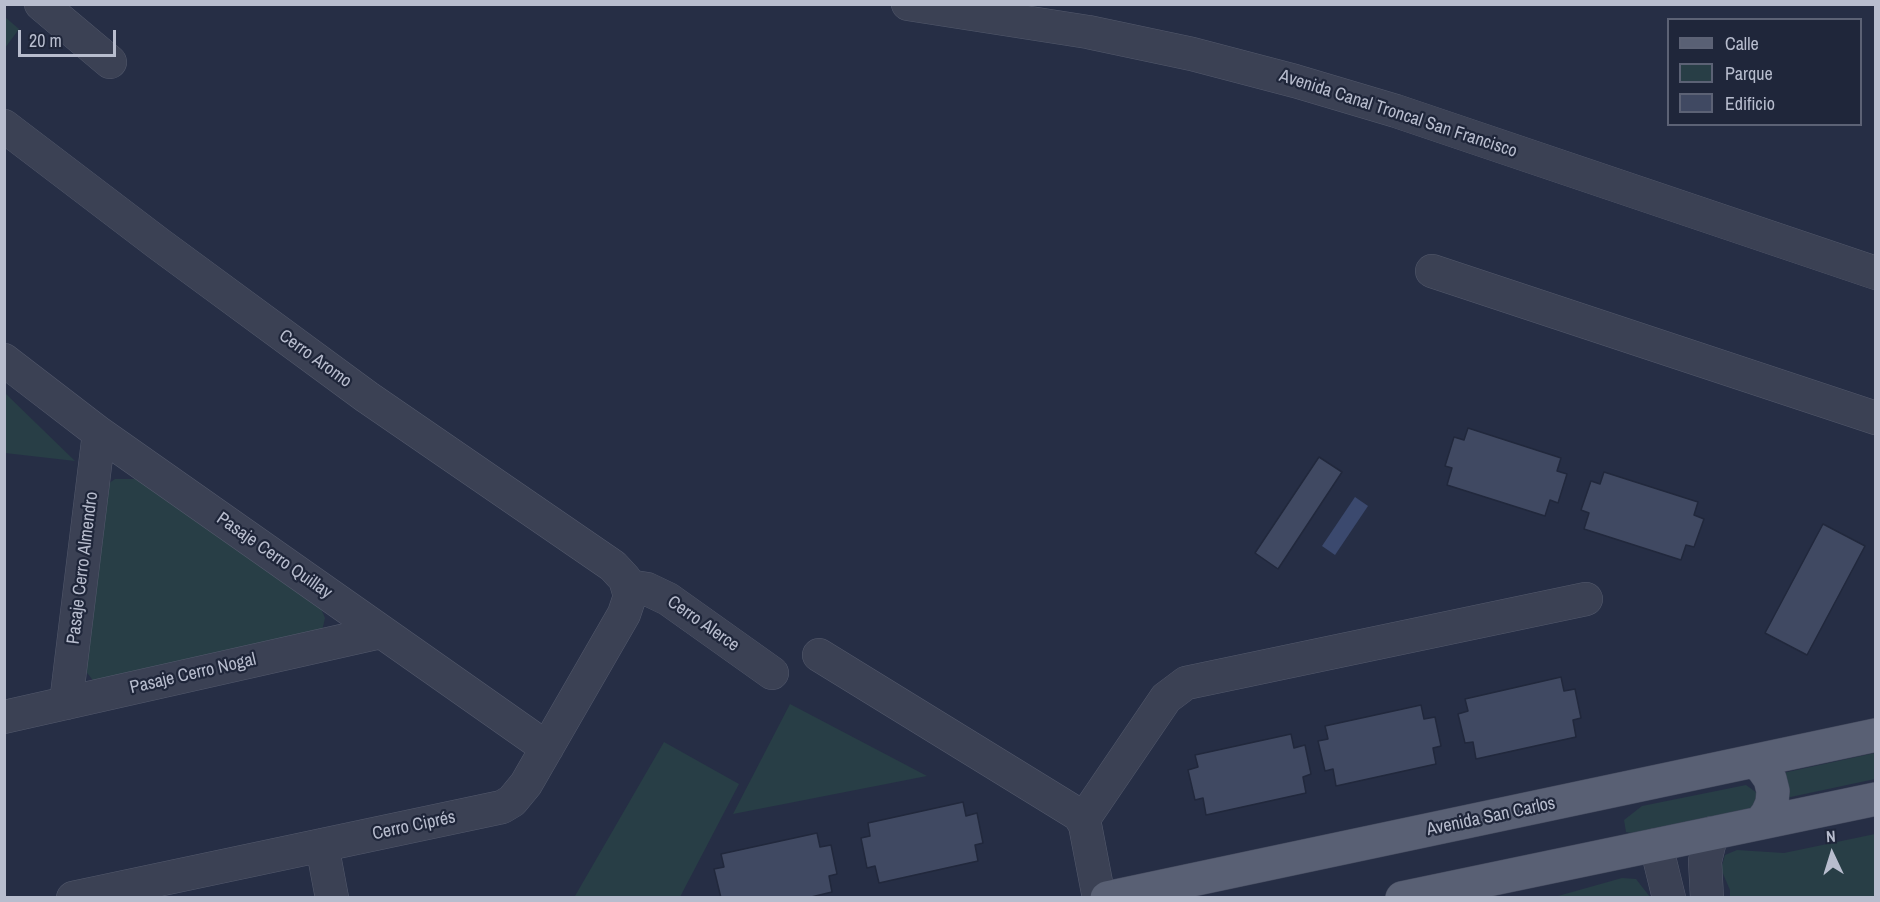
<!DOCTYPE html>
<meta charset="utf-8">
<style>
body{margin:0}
#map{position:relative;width:1880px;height:902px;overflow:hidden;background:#262e45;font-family:"Archivo Narrow",sans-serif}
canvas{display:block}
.frame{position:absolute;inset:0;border:6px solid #b8bdce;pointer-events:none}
.legend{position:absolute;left:1667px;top:18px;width:195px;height:108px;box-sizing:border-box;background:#1f263a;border:2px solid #5c6275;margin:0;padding:8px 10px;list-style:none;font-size:18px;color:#b8bdce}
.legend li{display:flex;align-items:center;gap:12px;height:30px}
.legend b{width:30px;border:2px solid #5c6275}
.north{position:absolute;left:1802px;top:824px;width:60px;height:60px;-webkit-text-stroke:4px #1f263a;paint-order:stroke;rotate:356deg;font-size:16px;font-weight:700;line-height:24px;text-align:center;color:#b8bdce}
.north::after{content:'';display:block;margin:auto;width:21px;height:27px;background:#b8bdce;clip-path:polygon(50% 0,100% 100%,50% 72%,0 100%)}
.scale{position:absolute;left:18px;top:30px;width:98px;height:27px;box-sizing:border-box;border:3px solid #b8bdce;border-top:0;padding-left:8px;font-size:18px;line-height:21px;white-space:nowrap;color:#b8bdce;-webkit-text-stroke:4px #1f263a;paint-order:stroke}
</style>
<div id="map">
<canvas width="1880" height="902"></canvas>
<div class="frame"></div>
<ul class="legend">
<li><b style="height:8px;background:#596074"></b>Calle</li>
<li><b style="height:16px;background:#283e46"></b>Parque</li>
<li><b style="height:16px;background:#404962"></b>Edificio</li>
</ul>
<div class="north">N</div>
<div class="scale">20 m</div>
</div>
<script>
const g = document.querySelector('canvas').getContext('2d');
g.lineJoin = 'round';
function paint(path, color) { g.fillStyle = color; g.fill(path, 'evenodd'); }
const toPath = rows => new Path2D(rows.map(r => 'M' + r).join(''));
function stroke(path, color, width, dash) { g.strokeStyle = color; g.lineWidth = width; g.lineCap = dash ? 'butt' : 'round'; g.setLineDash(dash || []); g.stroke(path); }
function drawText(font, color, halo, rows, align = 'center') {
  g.font = font + ' "Archivo Narrow",sans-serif'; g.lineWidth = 4.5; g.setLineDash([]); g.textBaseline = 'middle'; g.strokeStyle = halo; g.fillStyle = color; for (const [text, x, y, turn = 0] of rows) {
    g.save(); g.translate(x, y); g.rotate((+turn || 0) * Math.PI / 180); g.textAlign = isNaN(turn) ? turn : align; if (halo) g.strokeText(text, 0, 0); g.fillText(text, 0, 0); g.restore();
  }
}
const green = toPath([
 [5,17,19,29,5,48,4,48],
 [5,393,75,461,5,453],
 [115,479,136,479,319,604,325,618,322,631,95,683,81,665,101,489],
 [790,704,927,776,733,814],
 [664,742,739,784,680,897,568,897,575,896],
 [1875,753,1875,779,1786,798,1783,773],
 [1746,785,1757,793,1759,802,1748,813,1648,836,1626,832,1624,820,1642,806],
 [1875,834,1875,897,1730,897,1730,890,1721,869,1725,855,1737,850,1784,853],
 [1622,878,1636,879,1650,897,1557,897,1558,896]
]);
const water = toPath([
 [1355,497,1368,506,1335,555,1322,546]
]);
const building = toPath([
 [1468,428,1561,458,1557,471,1567,474,1558,503,1550,500,1545,516,1447,485,1452,468,1445,466,1454,437,1464,440,1468,428],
 [1319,457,1342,472,1278,569,1255,553,1319,457],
 [1604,472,1698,502,1694,515,1704,519,1694,547,1686,545,1681,560,1584,529,1589,513,1581,510,1591,481,1600,484,1604,472],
 [1823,524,1865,546,1807,655,1765,633,1823,524],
 [1561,677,1564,691,1575,689,1581,718,1573,720,1576,737,1476,759,1473,742,1465,743,1458,714,1468,711,1465,699,1561,677],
 [1421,705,1424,719,1435,717,1441,746,1433,748,1436,764,1336,786,1333,769,1325,771,1318,741,1328,739,1325,726,1421,705],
 [1291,734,1294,748,1305,745,1311,774,1303,777,1306,793,1206,815,1203,798,1195,800,1188,770,1198,767,1195,755,1291,734],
 [963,802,966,816,977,813,983,843,975,845,978,861,879,883,875,866,867,868,861,838,870,836,868,823,963,802],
 [817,833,820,847,831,845,837,874,829,876,832,892,807,898,721,898,714,869,724,867,721,854,817,833]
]);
const minor = toPath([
 [41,4,110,62],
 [908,4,1088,32,1192,54,1295,81,1396,111,1876,273],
 [4,126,159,244,367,397,613,566,625,579,630,596,624,614,526,784,512,801,502,807,73,898],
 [1432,271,1876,418],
 [4,360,99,433,547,748],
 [628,586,647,589,668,599,772,673],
 [819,655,1079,815,1085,825,1099,898],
 [66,703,99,433],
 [4,717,381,632],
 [1083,820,1166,698,1186,683,1586,599],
 [322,845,332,898],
 [1656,845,1669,898],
 [1707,898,1705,861,1712,833]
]);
const major = toPath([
 [1754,761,1763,769,1770,779,1773,791,1772,803,1767,814,1760,823],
 [1107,898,1876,735],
 [1402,898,1876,799]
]);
const streetNames = [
 ["Avenida Canal Troncal San Francisco",1398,114,18],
 ["Cerro Aromo",315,359,36],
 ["Pasaje Cerro Quillay",274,556,35],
 ["Pasaje Cerro Almendro",83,568,-83],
 ["Cerro Alerce",703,624,35],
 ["Pasaje Cerro Nogal",193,674,-13],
 ["Avenida San Carlos",1491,817,-12],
 ["Cerro Ciprés",414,826,-12]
];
paint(green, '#283e46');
paint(water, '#3b496e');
paint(building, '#404962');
stroke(building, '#21283c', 1.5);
stroke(minor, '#53596c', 34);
stroke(major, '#444a5e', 34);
stroke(minor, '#3b4154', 33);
stroke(major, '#596074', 33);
drawText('18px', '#b8bdce', '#1f263a', streetNames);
</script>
